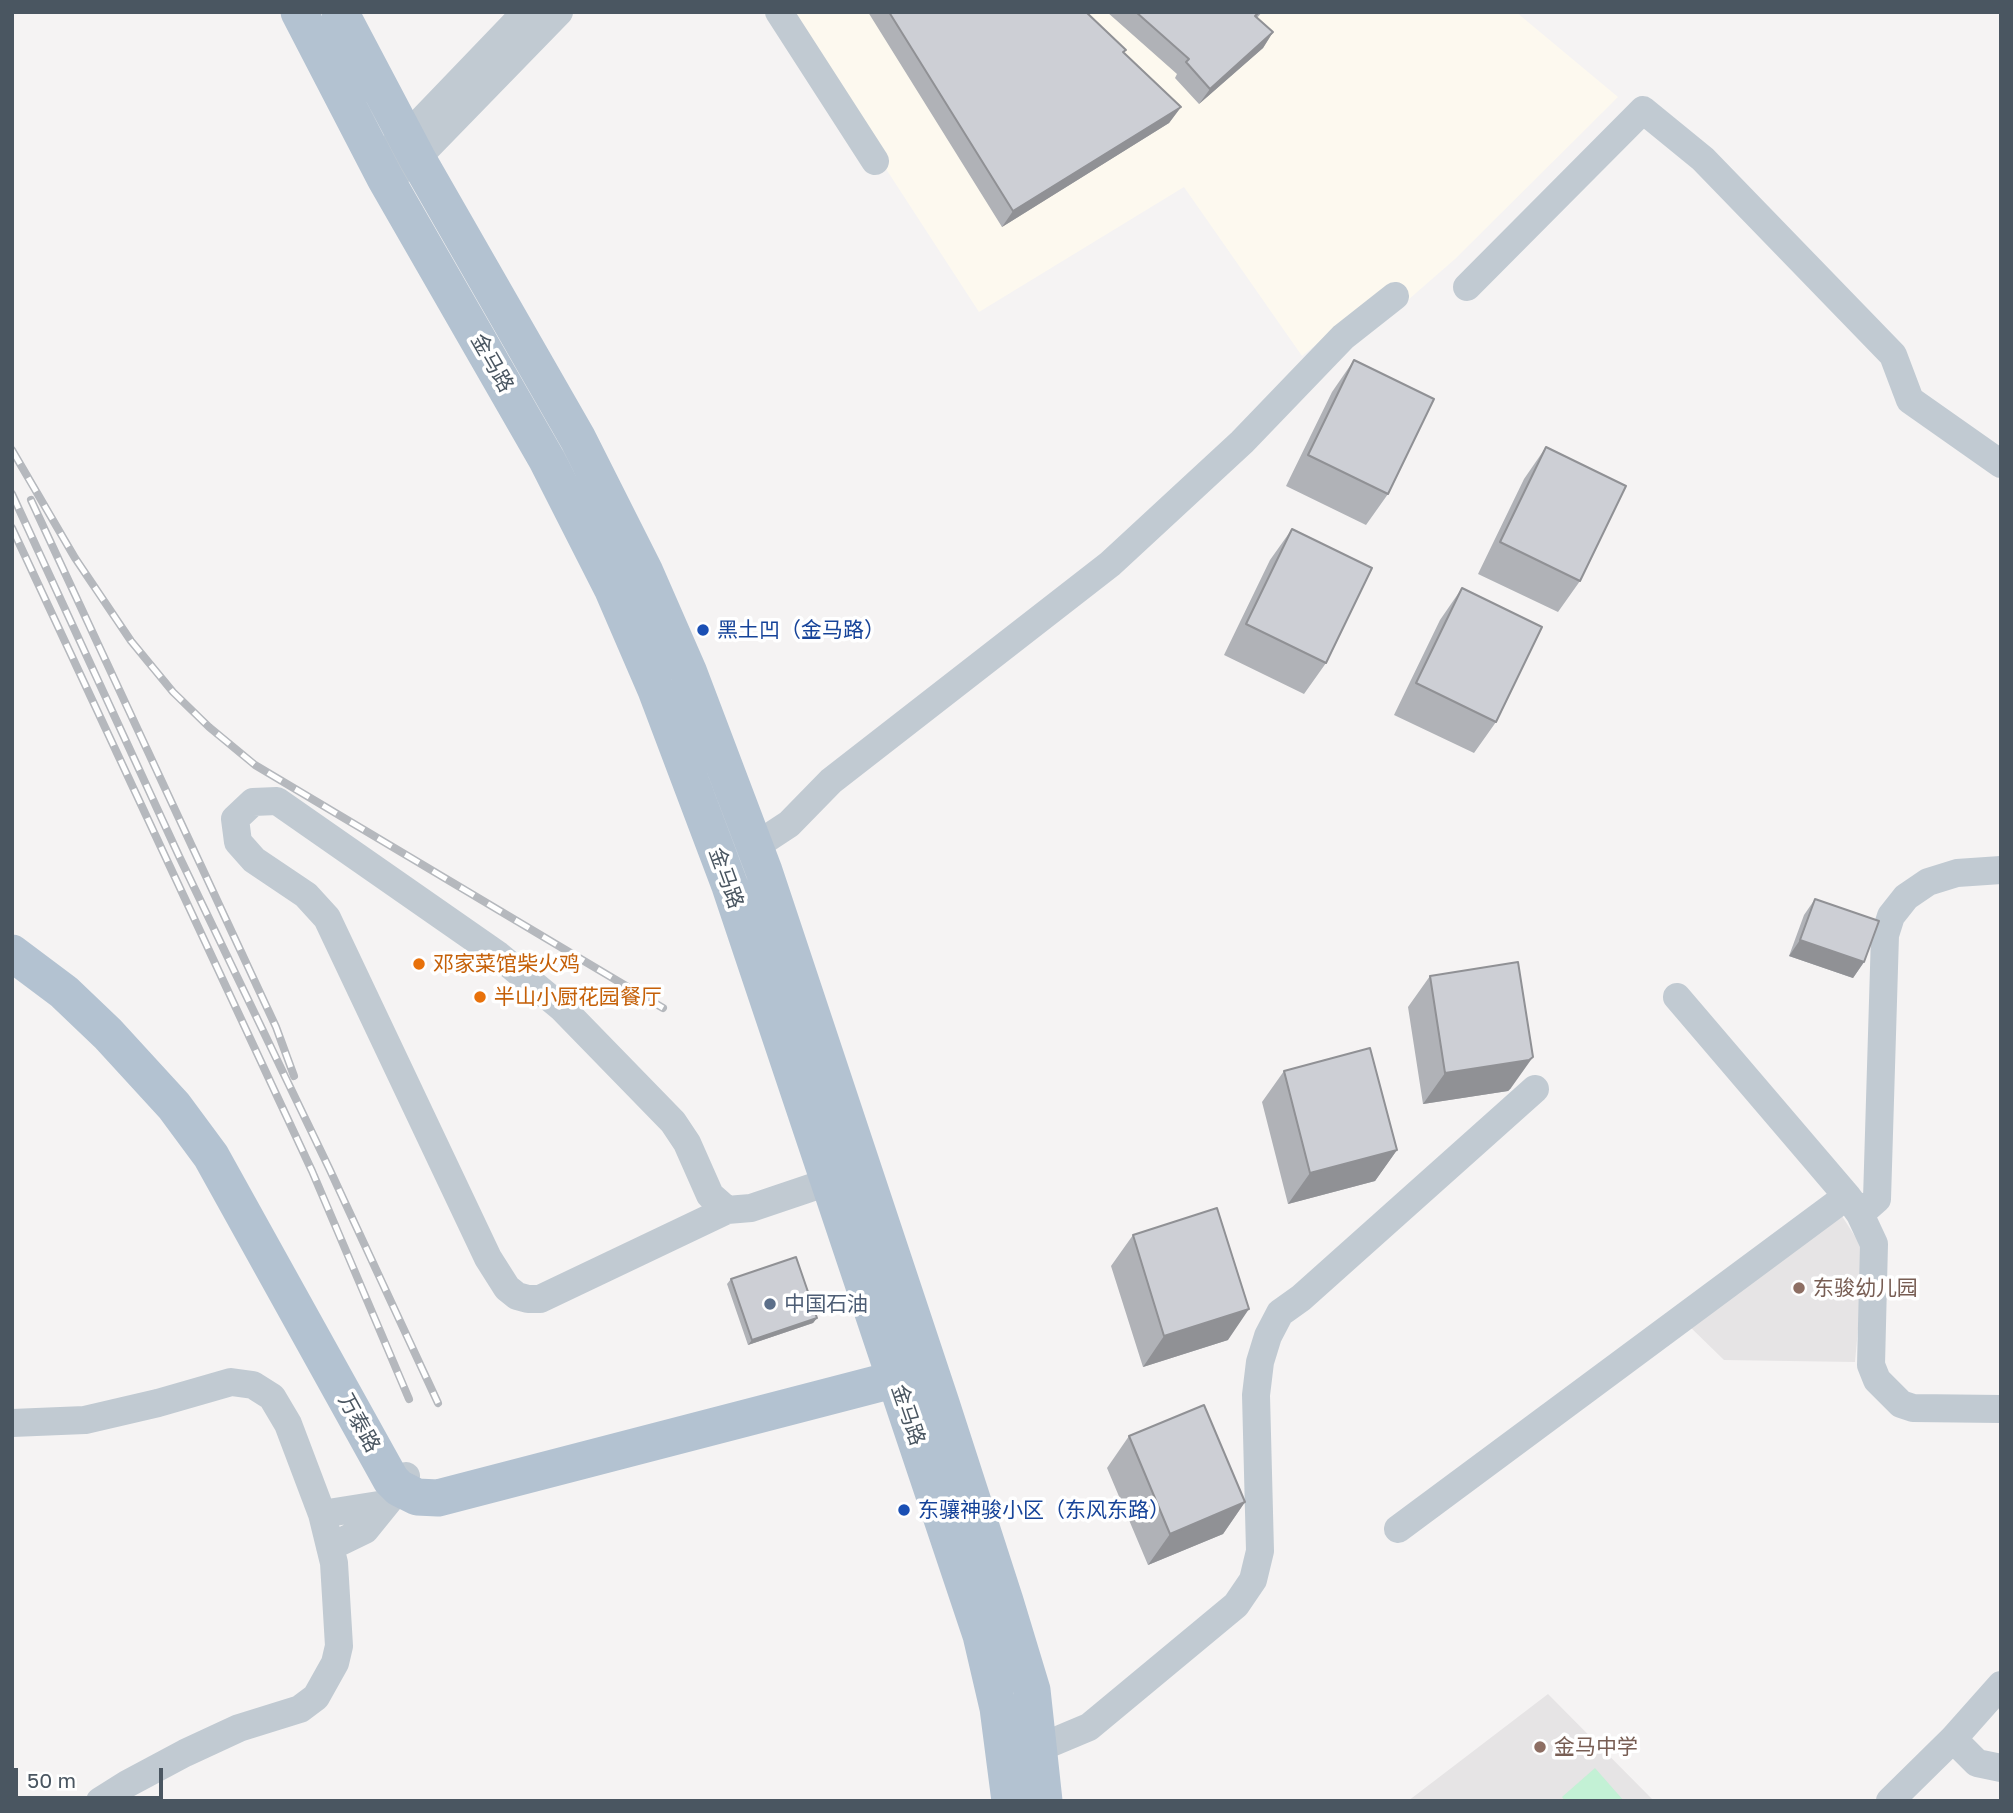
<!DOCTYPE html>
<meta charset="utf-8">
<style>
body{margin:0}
#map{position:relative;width:2013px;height:1813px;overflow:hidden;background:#f5f3f3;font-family:"Golos Text",sans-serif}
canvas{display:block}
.frame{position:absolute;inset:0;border:14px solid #4a5661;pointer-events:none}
.scale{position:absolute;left:14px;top:1768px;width:149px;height:32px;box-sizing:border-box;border:4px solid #4a5661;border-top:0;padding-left:9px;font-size:21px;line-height:24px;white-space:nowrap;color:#4a5661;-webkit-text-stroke:5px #fff;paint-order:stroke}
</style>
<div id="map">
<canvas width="2013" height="1813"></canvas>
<div class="frame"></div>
<div class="scale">50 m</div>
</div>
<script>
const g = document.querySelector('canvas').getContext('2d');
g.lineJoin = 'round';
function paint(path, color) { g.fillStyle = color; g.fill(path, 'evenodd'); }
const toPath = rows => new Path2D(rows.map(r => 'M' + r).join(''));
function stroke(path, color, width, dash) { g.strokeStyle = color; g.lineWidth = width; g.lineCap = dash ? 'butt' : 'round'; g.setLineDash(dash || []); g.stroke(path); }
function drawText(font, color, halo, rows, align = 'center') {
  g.font = font + ' "Golos Text","Noto Sans SC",sans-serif'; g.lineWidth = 7; g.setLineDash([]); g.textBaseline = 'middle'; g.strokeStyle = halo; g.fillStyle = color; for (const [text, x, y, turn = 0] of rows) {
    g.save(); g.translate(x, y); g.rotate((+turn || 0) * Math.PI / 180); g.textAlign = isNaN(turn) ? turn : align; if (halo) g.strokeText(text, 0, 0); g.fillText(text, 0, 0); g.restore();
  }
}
const commercial = toPath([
 [784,12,1516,12,1618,97,1455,259,1408,300,1388,286,1302,356,1184,187,979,312]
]);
const education = toPath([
 [1840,1213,1865,1252,1855,1362,1724,1360,1686,1323],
 [1548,1694,1654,1801,1408,1801]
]);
const green = toPath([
 [1595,1768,1624,1801,1565,1801,1562,1797]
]);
const minor = toPath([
 [779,12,875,161],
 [391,148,405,138,526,12],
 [403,169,417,158,559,12],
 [1467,287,1643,110,1703,159,1893,355,1910,400,2001,464],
 [754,847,789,824,831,781,1110,564,1242,442,1343,337,1395,296],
 [1677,997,1847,1196,1860,1214,1874,1244,1871,1365,1877,1380,1901,1404,1913,1408,2001,1409],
 [727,1210,540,1299,528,1299,517,1296,507,1288,488,1258,327,918,306,895,254,860,238,842,235,819,253,802,277,801,498,955,562,1008,673,1122,687,1143,710,1195,727,1210,751,1208,828,1182],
 [1860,1214,1877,1199,1885,935,1891,916,1906,897,1928,882,1957,873,2001,870],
 [12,1423,85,1420,158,1403,231,1382,253,1385,272,1397,288,1424,322,1514,334,1563,339,1646,335,1663,316,1697,300,1709,239,1728,185,1753,127,1784,100,1801],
 [322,1514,385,1504],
 [1398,1529,1847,1196],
 [330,1547,365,1530,399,1488,406,1476],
 [1953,1739,1977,1763,2001,1768],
 [1039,1748,1089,1727,1236,1605,1253,1580,1260,1551,1256,1395,1260,1362,1268,1336,1280,1313,1301,1298,1535,1089],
 [1890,1801,1953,1739,2001,1685]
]);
const major = toPath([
 [299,12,385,178,547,460,612,588,656,690,730,886,981,1635,998,1708,1010,1801],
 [340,12,417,158,578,439,644,570,689,673,764,871,941,1403,1005,1601,1032,1690,1044,1801],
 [12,953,64,992,108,1034,174,1106,211,1156,391,1480,399,1488,417,1497,438,1498,896,1379]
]);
const rail = toPath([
 [12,450,75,558,131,641,173,692,209,727,255,765,663,1008],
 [12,494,179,856,329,1168,438,1403],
 [31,500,276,1027,294,1076],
 [12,528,312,1171,409,1399]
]);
const wall = toPath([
 [868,12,1086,12,1124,53,1181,107,1169,123,1002,227],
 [1107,12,1262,12,1257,18,1273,32,1263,48,1199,104,1175,78,1177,74],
 [1354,360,1388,494,1366,525,1286,486,1332,392],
 [1546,447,1580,581,1558,612,1478,574,1524,479],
 [1292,529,1326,663,1304,694,1224,655,1270,560],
 [1462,588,1496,722,1474,753,1394,715,1440,620],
 [1815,899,1864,962,1853,978,1789,956,1804,915],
 [1430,976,1511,1088,1508,1091,1423,1104,1408,1007],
 [1284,1071,1397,1150,1375,1181,1288,1204,1262,1102],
 [1133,1235,1228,1340,1143,1367,1111,1266],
 [731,1279,817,1318,813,1323,748,1345,727,1284],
 [1129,1436,1245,1502,1223,1534,1148,1565,1107,1468]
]);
const shadedWall = toPath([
 [1273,32,1263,48,1199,104,1210,89],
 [1181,107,1169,123,1002,227,1013,211],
 [1800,940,1864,962,1853,978,1789,956],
 [1533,1057,1511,1088,1508,1091,1423,1104,1445,1073],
 [1397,1150,1375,1181,1288,1204,1310,1173],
 [1249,1309,1228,1340,1143,1367,1164,1336],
 [817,1318,813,1323,748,1345,752,1340],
 [1245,1502,1223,1534,1148,1565,1170,1534]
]);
const building = toPath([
 [889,12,1086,12,1126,50,1123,52,1181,107,1013,211,889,12],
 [1136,12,1259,12,1255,16,1273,32,1210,89,1186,62,1189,59,1136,12],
 [1354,360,1434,399,1388,494,1308,455,1354,360],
 [1546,447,1626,486,1580,581,1500,542,1546,447],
 [1292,529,1372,568,1326,663,1246,624,1292,529],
 [1462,588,1542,627,1496,722,1416,683,1462,588],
 [1815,899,1879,921,1864,962,1800,940,1815,899],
 [1518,962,1533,1057,1529,1060,1445,1073,1430,976,1518,962],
 [1370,1048,1397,1150,1310,1173,1284,1071,1370,1048],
 [1217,1208,1249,1309,1164,1336,1133,1235,1217,1208],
 [796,1257,817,1318,752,1340,731,1279,796,1257],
 [1204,1405,1245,1502,1170,1534,1129,1436,1204,1405]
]);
const markers = [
 [703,630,7,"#1a4fb4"],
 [419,964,7,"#e8710a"],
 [480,997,7,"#e8710a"],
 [1799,1288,7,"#8d6e63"],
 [770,1304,7,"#5c6f8a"],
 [904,1510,7,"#1a4fb4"],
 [1540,1747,7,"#8d6e63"]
];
const streetNames = [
 ["金马路",492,363,60],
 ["金马路",726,878,70],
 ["金马路",908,1415,71],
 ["万泰路",359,1423,61]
];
const transitNames = [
 ["黑土凹（金马路）",717,630],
 ["东骧神骏小区（东风东路）",918,1510]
];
const foodNames = [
 ["邓家菜馆柴火鸡",433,964],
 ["半山小厨花园餐厅",494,997]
];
const educationNames = [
 ["东骏幼儿园",1813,1288],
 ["金马中学",1554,1747]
];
const serviceNames = [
 ["中国石油",784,1304]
];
paint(commercial, '#fdf9ef');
paint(education, '#e6e4e5');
paint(green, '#c3f1d5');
stroke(minor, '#c1cad2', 28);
stroke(major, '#b3c2d1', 37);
stroke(rail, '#b5b8bd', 8);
stroke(rail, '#fff', 5, [16]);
paint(wall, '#b0b2b7');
paint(shadedWall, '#909195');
paint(building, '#cdcfd5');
stroke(building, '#909195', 2);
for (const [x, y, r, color] of markers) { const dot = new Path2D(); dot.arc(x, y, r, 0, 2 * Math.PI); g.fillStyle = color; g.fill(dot); stroke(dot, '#fff', 2.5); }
drawText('21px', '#4a5661', '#fff', streetNames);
drawText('21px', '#164399', '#fff', transitNames, 'left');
drawText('21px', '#c56008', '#fff', foodNames, 'left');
drawText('21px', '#785e54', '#fff', educationNames, 'left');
drawText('21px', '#4e5e75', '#fff', serviceNames, 'left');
</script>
